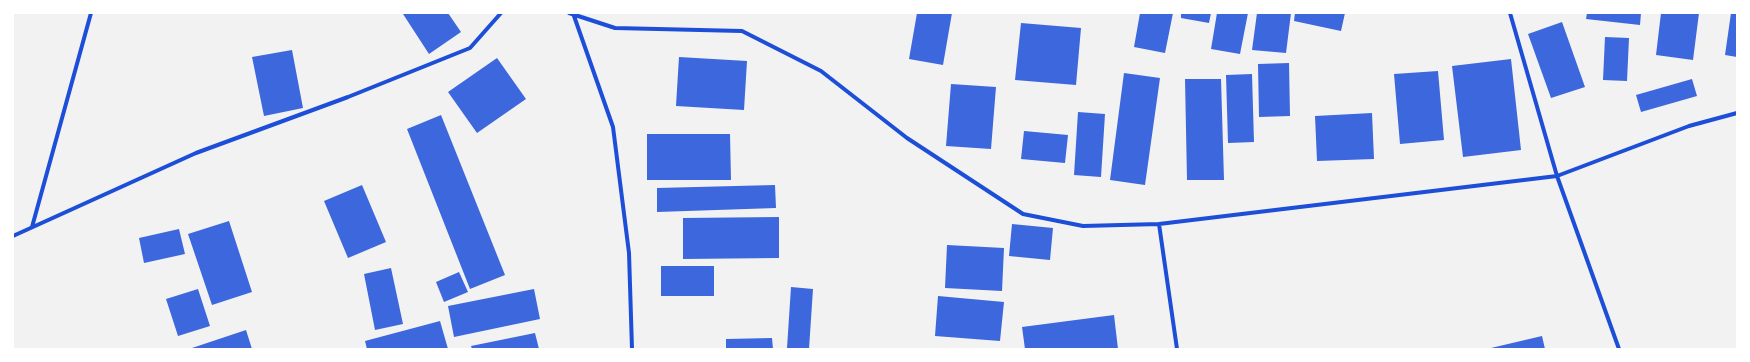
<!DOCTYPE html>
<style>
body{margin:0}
#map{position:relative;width:1750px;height:362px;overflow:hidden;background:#f2f2f2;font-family:"Noto Sans",sans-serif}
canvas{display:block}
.frame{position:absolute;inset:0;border:14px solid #fff;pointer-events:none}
</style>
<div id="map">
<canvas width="1750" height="362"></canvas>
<div class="frame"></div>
</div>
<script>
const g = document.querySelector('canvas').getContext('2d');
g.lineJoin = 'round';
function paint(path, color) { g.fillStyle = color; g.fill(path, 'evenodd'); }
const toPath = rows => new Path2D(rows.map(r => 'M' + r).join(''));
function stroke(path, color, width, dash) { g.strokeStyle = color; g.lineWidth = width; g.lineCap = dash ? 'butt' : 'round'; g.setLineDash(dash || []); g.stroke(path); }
const building = toPath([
 [404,13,448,13,461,32,429,54,403,14],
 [917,13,952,13,943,65,909,59],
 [1140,13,1173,13,1165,53,1134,47],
 [1181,13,1211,13,1209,23,1181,18],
 [1217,13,1248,13,1240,54,1211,49],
 [1257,13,1291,13,1286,53,1252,50],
 [1295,13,1345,13,1341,31,1294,21],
 [1587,13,1641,13,1640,25,1586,19],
 [1661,13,1699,13,1693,60,1656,55],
 [1731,13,1737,13,1737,57,1725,55],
 [1562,22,1585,87,1551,98,1528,34],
 [1021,23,1081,28,1076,85,1015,80],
 [1605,37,1629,38,1627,81,1603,80],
 [292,50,303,108,264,116,252,57],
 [679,57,747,61,744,110,676,106],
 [497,58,526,99,477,133,448,92],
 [1511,59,1521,150,1463,157,1452,66],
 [1289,63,1290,116,1259,117,1258,64],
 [1438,71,1444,140,1400,144,1394,74],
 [1124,73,1160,78,1145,185,1110,180],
 [1252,74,1254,142,1228,143,1226,75],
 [1185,79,1221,79,1224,180,1187,180],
 [1692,79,1697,96,1641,112,1636,95],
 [951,84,996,87,991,149,946,146],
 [1078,112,1105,114,1101,177,1074,175],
 [1372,113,1374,159,1317,161,1315,116],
 [441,115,505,275,470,289,407,129],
 [1024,131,1068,135,1065,163,1021,159],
 [647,134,730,134,731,180,647,180],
 [362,185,386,242,348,258,324,201],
 [775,185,776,208,657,212,657,188],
 [779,217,779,258,683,259,683,218],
 [229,221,252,292,212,305,188,234],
 [1012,224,1053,228,1050,260,1009,256],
 [179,229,185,254,144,263,139,238],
 [947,245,1004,248,1002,291,945,288],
 [661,266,714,266,714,296,661,296],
 [391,268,403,324,375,330,364,274],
 [459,272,468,292,444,302,436,282],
 [791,287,813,289,809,349,787,348],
 [198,289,210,326,178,336,166,299],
 [534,289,540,319,454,337,448,306],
 [938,296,1004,302,1000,341,935,336],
 [1114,315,1118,349,1025,349,1022,327],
 [440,321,448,349,367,349,365,341],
 [246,330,252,349,189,349],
 [535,333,539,349,472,349,471,346],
 [1542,336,1545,349,1491,349,1491,348],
 [772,338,773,349,726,349,726,339]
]);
const minor = toPath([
 [569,13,615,28,742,31,821,71,907,138,1023,214,1083,226,1159,224,1177,349],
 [1510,13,1557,176,1619,349],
 [574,16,613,127,629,253,632,349],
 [1159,224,1557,176,1689,126,1737,113],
 [32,227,91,13],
 [13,236,196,153,348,97,470,48,501,13]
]);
paint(building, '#3d67dc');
stroke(minor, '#1d4ed8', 4);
</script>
